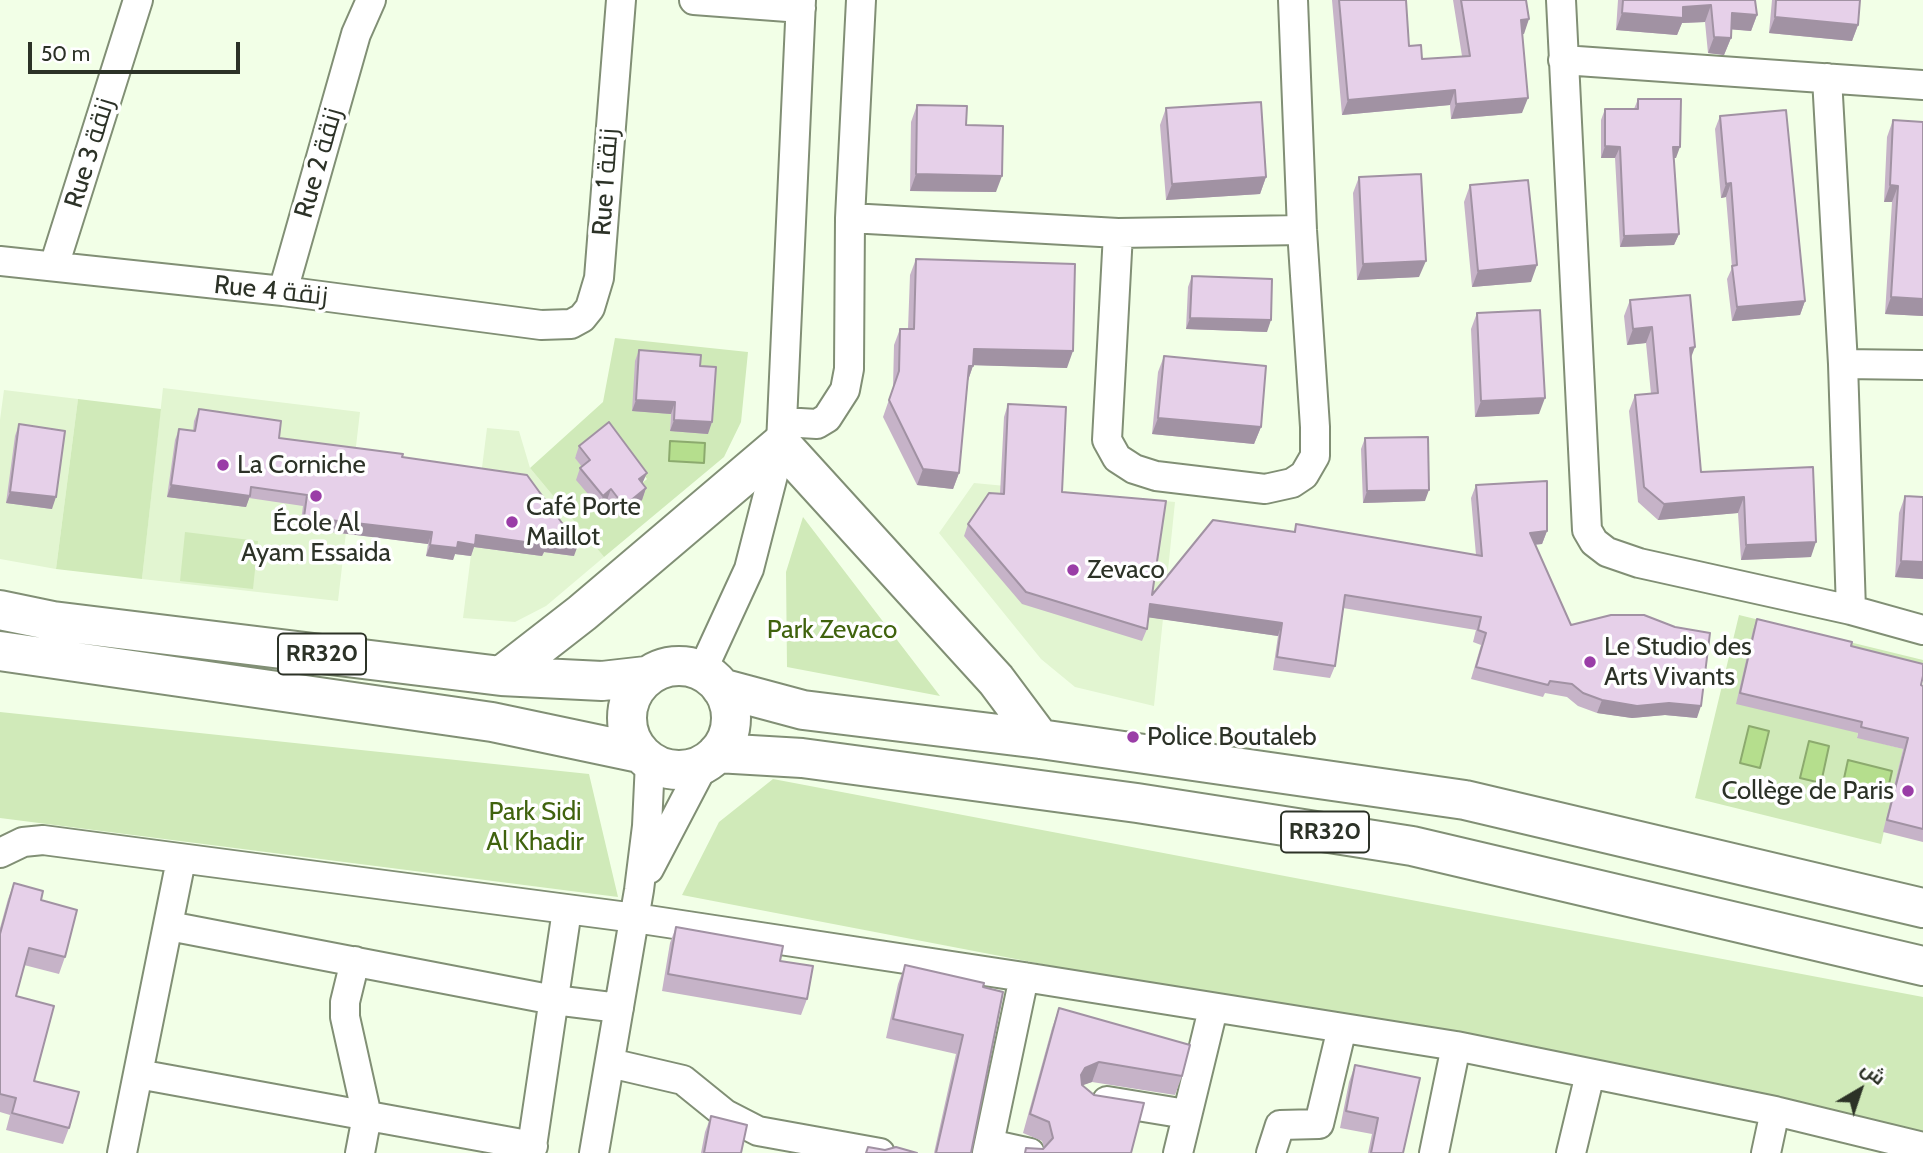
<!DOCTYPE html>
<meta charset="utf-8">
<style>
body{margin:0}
#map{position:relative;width:1923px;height:1153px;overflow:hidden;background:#f2ffe7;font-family:Cabin,Cairo,sans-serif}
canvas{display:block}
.north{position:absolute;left:1825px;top:1055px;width:70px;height:70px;-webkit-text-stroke:5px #fff;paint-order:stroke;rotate:39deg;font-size:19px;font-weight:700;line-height:28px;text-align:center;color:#2c3227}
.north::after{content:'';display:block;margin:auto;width:24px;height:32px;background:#2c3227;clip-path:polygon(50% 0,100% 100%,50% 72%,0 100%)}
.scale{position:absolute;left:28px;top:42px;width:212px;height:32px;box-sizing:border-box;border:4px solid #2c3227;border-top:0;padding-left:9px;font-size:21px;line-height:24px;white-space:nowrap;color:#2c3227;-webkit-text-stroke:5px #fff;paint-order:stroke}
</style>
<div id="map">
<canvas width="1923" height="1153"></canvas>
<div class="north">ش</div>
<div class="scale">50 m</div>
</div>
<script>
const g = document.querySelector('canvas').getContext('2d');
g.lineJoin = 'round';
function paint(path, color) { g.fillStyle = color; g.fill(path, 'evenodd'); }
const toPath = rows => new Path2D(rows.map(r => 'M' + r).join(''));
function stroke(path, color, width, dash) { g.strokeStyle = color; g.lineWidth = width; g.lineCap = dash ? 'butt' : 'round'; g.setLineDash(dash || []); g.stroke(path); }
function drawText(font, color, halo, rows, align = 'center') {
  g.font = font + ' Cabin,Cairo,sans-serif'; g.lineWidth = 7; g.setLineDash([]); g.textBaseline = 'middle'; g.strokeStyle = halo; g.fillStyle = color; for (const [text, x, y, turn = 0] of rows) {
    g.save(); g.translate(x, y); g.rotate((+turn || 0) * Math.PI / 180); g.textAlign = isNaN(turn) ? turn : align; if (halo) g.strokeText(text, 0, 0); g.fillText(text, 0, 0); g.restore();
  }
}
const built = toPath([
 [163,388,360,412,338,601,142,579],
 [4,390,78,399,56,569,0,559,0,420],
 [487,428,519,431,530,468,604,557,546,606,515,622,463,618],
 [974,483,1175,502,1154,706,1075,687,1041,659,939,533]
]);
const green = toPath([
 [615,338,748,352,741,422,724,457,604,557,530,468,603,402],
 [712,379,670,431,671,414],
 [611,434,647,479,634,490,607,500,575,457],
 [78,399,161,409,142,579,56,569],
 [803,517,940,696,787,667,786,572],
 [185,532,258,541,253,589,180,581],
 [1739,615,1923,660,1923,669,1875,664,1857,737,1903,749,1881,844,1695,798],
 [0,712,589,774,618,897,0,818],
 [773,779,1923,997,1923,1133,682,895,719,822]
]);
const water = toPath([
 [670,441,705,443,704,463,669,461,670,441],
 [1749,726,1769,731,1760,768,1740,763,1749,726],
 [1809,741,1829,746,1821,783,1800,778,1809,741],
 [1848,760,1892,771,1887,793,1843,783,1848,760]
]);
const street = toPath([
 [694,0,801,8],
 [1561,0,1587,530,1594,542,1607,552,1639,563,1851,610,1923,630],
 [1563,60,1923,85],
 [1827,78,1843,364,1851,610],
 [850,218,1118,233,1302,230],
 [1118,233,1107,440,1117,458,1134,469,1156,476,1265,489,1292,483,1304,475,1315,456,1315,427,1302,230,1293,0],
 [0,261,283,291,541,325,571,324,582,318,590,308,599,278,621,0],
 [54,266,138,0],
 [283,291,356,34,371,0],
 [1843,364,1923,365],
 [783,422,817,424,827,418,845,390,849,369,850,218,861,0],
 [702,671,749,569,781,444,801,0],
 [0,853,23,842,43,840,635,918,1024,977,1456,1046,1775,1111,1923,1147],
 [649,869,704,764],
 [169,926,554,1000,619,1008],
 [355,961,345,1002,345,1017,367,1116,360,1153],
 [610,1063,683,1080,725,1114,758,1131,880,1153],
 [138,1074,533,1146],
 [1107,1101,1186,1114],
 [989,1144,1030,1153],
 [122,1153,181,860],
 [531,1153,567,910],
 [594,1153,639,890,647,826,650,762],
 [987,1153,1024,977],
 [1178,1153,1213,1009],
 [1271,1153,1280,1125,1319,1124,1342,1028],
 [1434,1153,1456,1046],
 [1571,1153,1590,1074],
 [1766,1153,1775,1111]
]);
const primary = toPath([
 [0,610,53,621,501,676,602,681,646,676],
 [0,651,492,722,639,753],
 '627 718a52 52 0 1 1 104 0a52 52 0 1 1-104 0Z',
 [501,676,582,613,781,444,996,680,1040,739],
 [721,688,803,710,1040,739,1465,800,1923,908],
 [717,753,802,758,1137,803,1412,846,1923,966]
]);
const wall = toPath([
 [1332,0,1406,0,1409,46,1422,59,1462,56,1453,0,1526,0,1524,34,1522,34,1522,113,1451,119,1450,105,1342,115],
 [1618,0,1755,0,1757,15,1751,31,1731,29,1731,38,1724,55,1708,53,1705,22,1682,23,1677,35,1616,30],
 [1772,0,1860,0,1858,25,1852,41,1769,33],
 [1638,99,1676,158,1674,158,1679,234,1674,245,1620,247,1615,158,1601,158,1601,120,1605,109,1634,109],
 [917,105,996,192,910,191,911,122],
 [1166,108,1266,177,1260,194,1166,200,1160,125],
 [1720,116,1805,301,1800,315,1732,321,1727,279,1732,268,1726,197,1721,198,1715,129],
 [1893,120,1923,316,1885,314,1892,202,1884,202,1887,137],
 [1359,177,1419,277,1357,280,1353,193],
 [1470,185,1531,282,1472,287,1464,202],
 [916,259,1067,368,973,365,968,381,959,473,953,489,917,485,883,417,893,388,894,345,900,329,908,329,910,275],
 [1192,276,1267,332,1186,329,1188,287],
 [1630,300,1691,358,1701,472,1813,467,1811,557,1741,560,1738,513,1658,520,1638,502,1629,411,1635,395,1651,394,1646,343,1627,345,1624,316],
 [1477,313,1539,414,1475,417,1471,329],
 [639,350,700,366,708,434,670,431,671,414,632,411,635,361],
 [1164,356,1261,427,1254,444,1152,434,1158,372],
 [1008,404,1062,492,1152,595,1294,531,1296,524,1476,555,1471,498,1476,485,1547,531,1542,544,1535,545,1571,625,1697,718,1665,715,1632,718,1597,713,1578,706,1567,697,1545,693,1543,697,1471,679,1481,645,1473,642,1476,630,1343,608,1335,666,1330,678,1273,670,1278,636,1148,617,1147,629,1142,641,1022,604,964,536,968,524,1000,494,1004,417],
 [199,409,279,438,402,457,574,556,544,552,542,556,474,547,471,556,455,554,453,560,426,556,428,544,300,528,303,506,249,498,246,507,167,497,175,440,179,429,193,431,194,421],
 [19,424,52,509,6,503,15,436],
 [1365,438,1425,501,1363,503,1361,449],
 [579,446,642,484,646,488,642,500,620,517,607,500,599,507,576,480,580,468,582,467,575,458],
 [1905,496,1923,497,1923,579,1895,577,1899,513],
 [1757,619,1851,646,1923,686,1923,842,1883,832,1903,749,1857,738,1858,733,1736,704,1753,630],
 [14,883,41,900,65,957,59,974,24,965,16,996,34,1081,69,1128,63,1144,6,1130,10,1115,0,1112,0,928,8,899],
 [676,927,780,961,807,999,801,1015,662,991,670,943],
 [905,965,984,983,971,1153,934,1153,956,1054,886,1038,898,984],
 [1059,1008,1182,1076,1175,1095,1092,1082,1082,1085,1131,1153,1043,1149,1044,1148,1042,1141,1023,1133,1052,1028],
 [1355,1065,1403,1153,1368,1153,1372,1134,1340,1128,1349,1082],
 [711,1116,741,1153,701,1153,705,1132]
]);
const shadedWall = toPath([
 [1711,5,1705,22,1682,23,1677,35,1616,30,1622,13,1683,7],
 [1732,13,1757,15,1751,31,1726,29],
 [1775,17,1858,25,1852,41,1769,33],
 [1529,19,1524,34,1516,35,1521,20],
 [1714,37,1731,38,1724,55,1708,53],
 [1455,90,1450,105,1342,115,1348,100],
 [1528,98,1522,113,1451,119,1456,104],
 [1605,146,1620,147,1615,158,1601,158],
 [1673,147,1680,147,1676,158,1669,158],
 [916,174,1002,176,996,192,910,191],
 [1266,177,1260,194,1166,200,1172,184],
 [1731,183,1726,197,1721,198,1726,184],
 [1890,185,1898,186,1892,202,1884,202],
 [1679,234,1674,245,1620,247,1624,236],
 [1426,261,1419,277,1357,280,1363,264],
 [1537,265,1531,282,1472,287,1478,271],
 [1891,297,1923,299,1923,316,1885,314],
 [1805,301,1800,315,1732,321,1737,307],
 [1190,318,1271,320,1267,332,1186,329],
 [1652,327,1646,343,1627,345,1633,329],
 [1695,347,1689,363,1690,348],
 [974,349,1073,351,1067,368,968,365],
 [969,366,973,366,967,383],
 [1545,398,1539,414,1475,417,1481,401],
 [636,400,675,402,671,414,632,411],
 [1158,418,1261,427,1254,444,1152,434],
 [674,420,712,422,708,434,670,431],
 [923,469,959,473,953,489,917,485],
 [647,473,642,484,639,479],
 [171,485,250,496,246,507,167,497],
 [646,488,642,500,620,517,624,506],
 [611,489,607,500,599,507,603,496],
 [1429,490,1425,501,1363,503,1367,491],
 [10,492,56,497,52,509,6,503],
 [1744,497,1738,513,1658,520,1664,504],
 [304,517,432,532,428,544,300,528],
 [1547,531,1542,544,1526,545,1530,533],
 [476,535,547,540,578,545,574,556,544,552,542,556,474,547,471,556,455,554,453,560,426,556,430,545,458,542],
 [1816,542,1811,557,1741,560,1746,545],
 [1901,561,1923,562,1923,579,1895,577],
 [1150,604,1282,623,1278,636,1146,617],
 [1602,700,1669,703,1701,706,1697,718,1665,715,1632,718,1597,713],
 [1099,1062,1092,1082,1078,1087,1081,1075,1085,1068]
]);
const building = toPath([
 [1339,0,1406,0,1409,46,1421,45,1422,59,1470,56,1461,0,1526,0,1529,19,1521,20,1528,98,1456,104,1455,90,1348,100,1339,0],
 [1623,0,1755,0,1757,15,1732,13,1731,38,1714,37,1711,5,1683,7,1683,18,1622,13,1623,0],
 [1776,0,1860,0,1858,25,1775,17,1776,0],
 [1638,99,1681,99,1680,147,1673,147,1679,234,1624,236,1620,147,1605,146,1605,109,1638,109,1638,99],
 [1261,102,1266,177,1172,184,1166,108,1261,102],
 [917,105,967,106,966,125,1003,126,1002,176,916,174,917,105],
 [1786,110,1805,301,1737,307,1732,266,1737,265,1731,183,1726,184,1720,116,1786,110],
 [1893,120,1923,122,1923,299,1891,297,1898,186,1890,185,1893,120],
 [1421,174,1426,261,1363,264,1359,177,1421,174],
 [1528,180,1537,265,1478,271,1470,185,1528,180],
 [916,259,1075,264,1073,351,974,349,973,366,969,366,959,473,923,469,889,400,899,371,900,329,914,329,916,259],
 [1192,276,1272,279,1271,320,1190,318,1192,276],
 [1690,295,1695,347,1690,348,1701,472,1813,467,1816,542,1746,545,1744,497,1664,504,1644,487,1635,395,1658,393,1652,327,1633,329,1630,300,1690,295],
 [1540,310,1545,398,1481,401,1477,313,1540,310],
 [639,350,701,355,700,366,716,367,712,422,674,420,675,402,636,400,639,350],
 [1164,356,1266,366,1261,427,1158,418,1164,356],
 [1008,404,1066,407,1062,492,1166,501,1152,595,1213,520,1295,532,1296,524,1482,556,1476,485,1547,481,1547,531,1530,533,1571,625,1611,615,1644,615,1675,627,1710,633,1701,706,1669,703,1637,706,1602,700,1583,693,1572,684,1550,681,1548,685,1476,667,1486,633,1478,630,1481,617,1345,595,1335,666,1277,657,1282,623,1150,604,1147,629,1026,592,968,524,989,493,1004,494,1008,404],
 [199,409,281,421,279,438,403,454,402,457,527,475,578,545,547,540,546,545,476,535,475,545,458,542,457,548,430,545,432,532,304,517,307,495,251,487,250,496,171,485,179,429,195,431,199,409],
 [609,422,647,473,639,479,646,488,624,506,611,489,603,496,580,468,590,460,579,446,609,422],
 [19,424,65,431,56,497,10,492,19,424],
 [1428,437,1429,490,1367,491,1365,438,1428,437],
 [1905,496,1923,497,1923,562,1901,561,1905,496],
 [1757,619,1852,642,1851,646,1923,664,1923,676,1921,685,1923,686,1923,829,1887,820,1908,738,1861,727,1862,722,1740,693,1757,619],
 [14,883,43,891,41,900,77,910,65,957,29,948,16,996,54,1006,34,1081,79,1092,69,1128,12,1113,16,1098,0,1094,0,934,14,883],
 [676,927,783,946,780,961,813,966,807,999,668,974,676,927],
 [905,965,984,983,983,987,1003,992,971,1153,936,1153,963,1035,893,1019,905,965],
 [1059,1008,1190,1045,1182,1076,1099,1062,1085,1068,1081,1075,1082,1085,1094,1095,1144,1103,1131,1153,1025,1153,1026,1148,1043,1149,1053,1138,1049,1122,1030,1114,1059,1008],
 [1355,1065,1420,1078,1403,1153,1371,1153,1378,1118,1346,1111,1355,1065],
 [711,1116,747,1125,741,1153,704,1153,711,1116],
 [868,1147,885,1150,896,1147,917,1153,866,1153,868,1147]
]);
const markers = [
 [223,465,7,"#9a3da7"],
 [316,496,7,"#9a3da7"],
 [512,522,7,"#9a3da7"],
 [1073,570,7,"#9a3da7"],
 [1590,662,7,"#9a3da7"],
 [1133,737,7,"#9a3da7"],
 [1908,791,7,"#9a3da7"]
];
const shields = [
 [322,654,88],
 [1325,832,88]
];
const shieldNames = [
 ["RR320",322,654],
 ["RR320",1325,832]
];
const streetNames = [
 ["Rue 3 زنقة",90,153,-73],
 ["Rue 2 زنقة",319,163,-74],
 ["Rue 1 زنقة",606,182,-86],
 ["Rue 4 زنقة",271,291,6]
];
const poiNames = [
 ["La Corniche",237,465],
 ["Café Porte",526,507],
 ["Maillot",526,537],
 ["École Al",316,523,"center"],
 ["Ayam Essaida",316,553,"center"],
 ["Zevaco",1087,570],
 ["Le Studio des",1604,647],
 ["Arts Vivants",1604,677],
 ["Police Boutaleb",1147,737],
 ["Collège de Paris",1894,791,"right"]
];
const parkNames = [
 ["Park Zevaco",832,630],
 ["Park Sidi",535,812],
 ["Al Khadir",535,842]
];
paint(built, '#e2f5d1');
paint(green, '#d0eab9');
paint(water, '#b5de8d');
stroke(water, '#8caa6e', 2);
stroke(street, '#818f75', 32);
stroke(primary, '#818f75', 42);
stroke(street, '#fff', 28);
stroke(primary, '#fff', 38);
paint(wall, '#c6b3c8');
paint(shadedWall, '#a192a3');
paint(building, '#e6d0e9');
stroke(building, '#a192a3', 2);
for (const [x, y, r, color] of markers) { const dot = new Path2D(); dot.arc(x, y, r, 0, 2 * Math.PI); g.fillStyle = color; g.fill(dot); stroke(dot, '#fff', 2.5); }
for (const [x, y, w] of shields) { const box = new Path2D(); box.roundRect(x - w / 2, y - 20.5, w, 41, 5); g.fillStyle = '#fff'; g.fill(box); stroke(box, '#2c3227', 2); }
drawText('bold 24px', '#2c3227', null, shieldNames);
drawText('26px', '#2c3227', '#fff', streetNames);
drawText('26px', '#2c3227', '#fff', poiNames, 'left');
drawText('26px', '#40630e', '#fff', parkNames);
</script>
